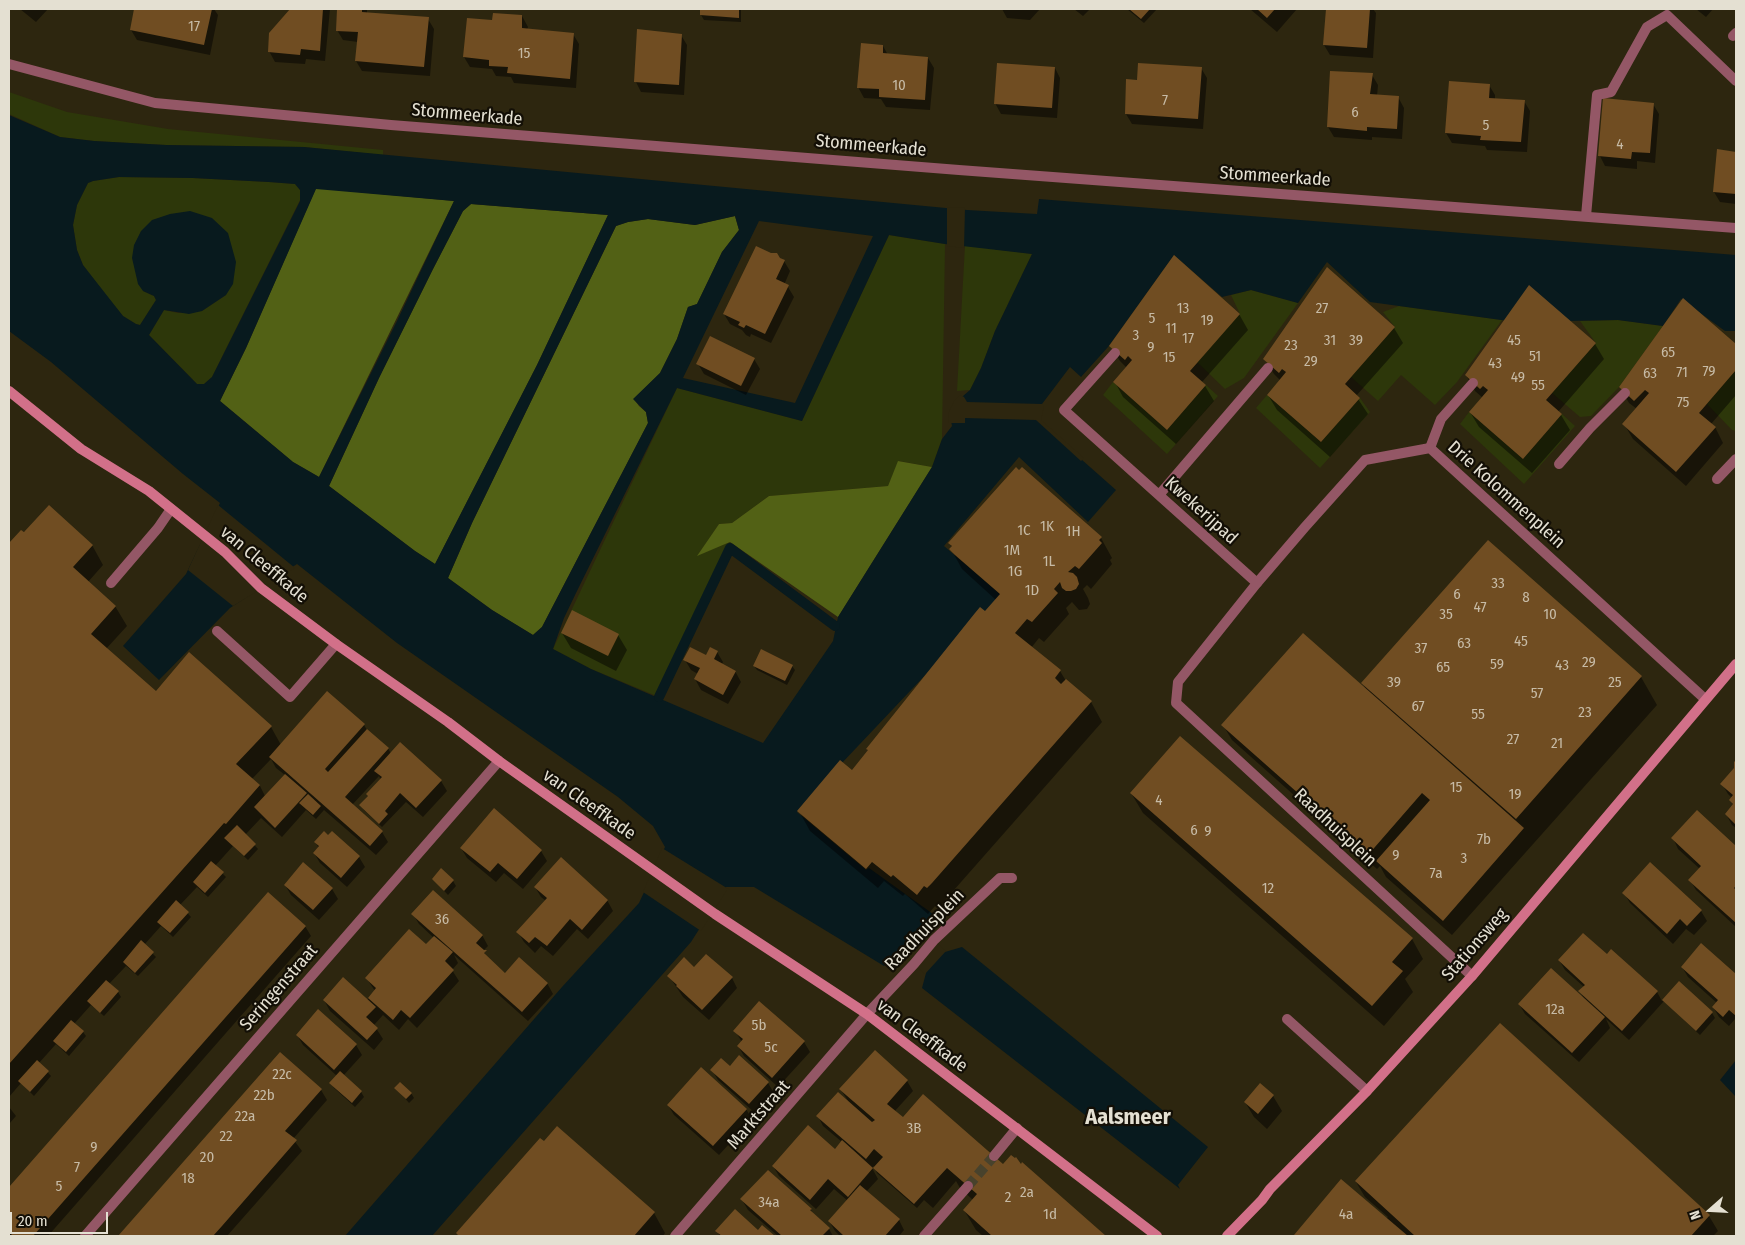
<!DOCTYPE html>
<style>
body{margin:0}
#map{position:relative;width:1745px;height:1245px;overflow:hidden;background:#2d260f;font-family:"Fira Sans Condensed",sans-serif}
canvas{display:block}
.frame{position:absolute;inset:0;border:10px solid #e4e0d2;pointer-events:none}
.north{position:absolute;left:1685px;top:1185px;width:50px;height:50px;-webkit-text-stroke:4px #130f06;paint-order:stroke;rotate:251deg;font-size:14px;font-weight:700;line-height:20px;text-align:center;color:#e4e0d2}
.north::after{content:'';display:block;margin:auto;width:18px;height:22px;background:#e4e0d2;clip-path:polygon(50% 0,100% 100%,50% 72%,0 100%)}
.scale{position:absolute;left:10px;top:1212px;width:98px;height:22px;box-sizing:border-box;border:2px solid #e4e0d2;border-top:0;padding-left:6px;font-size:15px;line-height:18px;white-space:nowrap;color:#e4e0d2;-webkit-text-stroke:4px #130f06;paint-order:stroke}
</style>
<div id="map">
<canvas width="1745" height="1245"></canvas>
<div class="frame"></div>
<div class="north">N</div>
<div class="scale">20 m</div>
</div>
<script>
const g = document.querySelector('canvas').getContext('2d');
g.lineJoin = 'round';
function paint(path, color) { g.fillStyle = color; g.fill(path, 'evenodd'); }
const toPath = rows => new Path2D(rows.map(r => 'M' + r).join(''));
function stroke(path, color, width, dash) { g.strokeStyle = color; g.lineWidth = width; g.lineCap = dash ? 'butt' : 'round'; g.setLineDash(dash || []); g.stroke(path); }
function drawText(font, color, halo, rows, align = 'center') {
  g.font = font + ' "Fira Sans Condensed",sans-serif'; g.lineWidth = 4.5; g.setLineDash([]); g.textBaseline = 'middle'; g.strokeStyle = halo; g.fillStyle = color; for (const [text, x, y, turn = 0] of rows) {
    g.save(); g.translate(x, y); g.rotate((+turn || 0) * Math.PI / 180); g.textAlign = isNaN(turn) ? turn : align; if (halo) g.strokeText(text, 0, 0); g.fillText(text, 0, 0); g.restore();
  }
}
const green = toPath([
 [9,92,67,112,168,129,383,150,383,155,304,147,166,145,94,141,60,137,9,114],
 [119,177,193,178,269,182,295,184,300,190,300,200,212,377,204,384,197,384,149,335,164,310,178,313,202,311,226,295,143,291,154,296,156,300,140,325,136,324,123,316,102,291,83,265,77,250,73,225,77,205,88,183,93,181],
 [889,235,945,244,942,439,932,467,899,461,888,486,769,496,732,523,719,524,698,555,730,542,659,697,591,669,553,649,677,388,802,421],
 [965,245,1032,254,995,331,981,368,970,390,957,391],
 [1251,290,1298,303,1244,378,1225,389,1197,362,1240,314,1231,295],
 [1399,306,1502,320,1457,382,1435,405,1401,375,1378,401,1351,377,1395,327,1383,312],
 [1618,320,1663,326,1619,387,1591,416,1580,417,1552,393,1596,343,1580,321],
 [1736,370,1736,431,1732,430,1707,404],
 [1113,382,1167,430,1206,385,1218,396,1167,454,1103,395],
 [1267,395,1321,442,1360,398,1370,412,1320,468,1256,408],
 [1469,412,1523,459,1562,414,1575,426,1524,484,1460,424]
]);
const forest = toPath([
 [316,188,454,201,319,477,293,462,220,401,246,348],
 [471,204,608,215,537,365,435,564,415,551,329,486,379,378,433,269,463,211],
 [735,216,739,230,722,252,697,304,688,307,677,339,660,373,634,399,639,406,646,412,648,423,542,627,533,635,492,610,448,578,472,523,616,226,628,222,648,219,695,225],
 [898,461,932,467,838,617,730,542,697,556,719,524,732,523,769,496,888,486]
]);
const water = toPath([
 [9,115,60,137,94,141,166,145,304,147,967,210,1037,214,1039,199,1736,255,1736,331,1725,331,1681,299,1663,326,1618,320,1516,322,1370,302,1327,262,1298,303,1251,290,1222,297,1174,255,1108,347,1081,377,1070,367,1042,404,1038,421,1116,490,1088,522,1019,457,944,546,1001,595,805,802,797,812,866,870,869,868,933,914,921,931,945,952,962,947,1208,1147,1178,1185,1180,1189,922,988,926,973,903,952,884,966,754,887,726,887,691,942,432,1236,345,1236,562,987,639,903,665,847,653,826,618,797,397,643,297,564,230,608,159,680,123,646,186,574,220,503,183,474,51,362,9,331],
 [119,177,193,178,269,182,295,184,300,190,300,201,212,377,204,384,197,384,149,335,164,310,189,314,202,311,226,295,233,284,236,262,228,233,212,218,190,211,170,214,152,220,141,231,134,245,132,258,138,284,143,291,154,296,156,300,140,325,136,324,123,316,83,265,77,250,73,225,77,205,88,183,93,181],
 [316,189,454,201,397,321,319,477,293,462,220,401,246,348],
 [471,204,608,215,537,365,435,564,415,551,329,486,379,378,433,269,463,211],
 [735,216,739,230,722,252,697,304,688,307,677,339,660,373,633,399,646,412,648,423,542,627,533,635,492,610,448,578,472,523,616,226,628,222,648,219,695,225],
 [759,221,873,236,795,403,683,378],
 [889,235,945,244,1032,254,995,331,981,368,970,390,956,402,950,415,952,426,942,439,932,467,838,617,833,641,763,743,591,669,553,649,564,618,576,593,677,388,802,421],
 [1736,1060,1736,1097,1720,1080]
]);
const pier = toPath([
 [947,207,965,208,964,248,947,246],
 [960,395,964,397,967,402,1042,404,1044,406,1041,420,1084,458,1081,461,1036,420,965,418,965,423,949,423,948,414,954,401],
 [218,505,295,568,233,606,188,570],
 [662,848,730,890,727,890,701,931,643,892],
 [925,932,946,951,925,974,903,955]
]);
const shadow = toPath([
 [20,9,48,9,36,22],
 [136,9,214,9,218,15,210,55,137,40,131,30],
 [292,9,330,9,325,61,306,59,305,64,275,62,269,51,271,33],
 [339,9,367,9,367,14,428,19,434,29,430,76,362,71,356,61,358,42,343,40,337,30],
 [702,9,741,9,741,22,704,20,701,15],
 [1002,9,1040,9,1030,20,1007,18],
 [1074,9,1090,9,1083,16],
 [1127,9,1157,9,1144,23],
 [1250,9,1297,9,1277,32],
 [1327,9,1373,9,1376,13,1373,58,1330,55,1324,45],
 [1696,9,1713,9,1706,17],
 [522,16,528,27,527,30,573,34,579,44,576,88,514,83,511,77,496,76,492,69,470,67,464,57,468,19,494,21],
 [681,35,687,45,684,95,641,92,636,82],
 [883,46,888,55,928,58,934,68,930,110,886,107,881,99,864,98,858,87],
 [1055,68,1060,78,1057,118,1001,114,995,103],
 [1201,68,1207,78,1203,129,1132,124,1126,114],
 [1331,72,1372,75,1378,85,1377,96,1398,97,1404,108,1402,139,1372,137,1372,140,1334,137,1328,127],
 [1489,85,1495,95,1495,99,1524,101,1530,111,1527,152,1487,150,1485,146,1452,143,1446,133],
 [1653,104,1659,114,1655,163,1637,161,1637,169,1605,166,1600,156],
 [1718,151,1736,153,1736,204,1720,202,1714,192],
 [779,259,784,261,790,271,784,285,788,287,794,297,771,343,751,334,750,337,746,335,742,330,730,324,724,314],
 [1683,299,1736,346,1736,395,1711,424,1715,427,1723,443,1686,486,1633,439,1624,424,1637,409,1629,403,1620,387],
 [1239,314,1248,330,1202,382,1205,386,1214,401,1176,444,1123,397,1115,382,1127,368,1120,361,1111,346],
 [1394,328,1403,343,1356,396,1368,414,1330,457,1277,410,1268,395,1281,381,1274,374,1265,359],
 [1595,344,1604,359,1558,412,1561,415,1570,430,1532,473,1479,427,1470,412,1483,398,1475,391,1466,375],
 [754,359,760,369,746,395,704,374,698,364],
 [21,531,92,545,103,565,88,582,115,606,127,626,106,649,156,693,271,727,281,745,327,693,364,725,367,730,388,748,391,754,441,781,447,791,423,817,406,802,382,827,364,810,361,805,381,780,379,776,352,805,382,832,388,842,376,855,324,810,316,819,306,810,282,837,261,818,245,835,258,849,248,860,233,846,215,866,226,877,208,897,197,887,180,905,191,917,173,937,161,926,144,945,156,957,138,976,126,966,109,984,118,992,121,997,104,1016,91,1005,74,1024,83,1032,86,1036,69,1056,56,1044,39,1063,51,1076,34,1096,21,1083,9,1097,9,545],
 [271,759,276,768,285,775,265,796,260,786,252,779],
 [1101,538,1112,558,1110,560,1112,564,1091,589,1087,585,1083,589,1088,598,1090,604,1087,609,1079,610,1072,602,1066,608,1069,614,1044,642,1039,638,1031,648,1060,671,1066,681,1091,702,1102,722,939,907,936,905,928,914,905,894,903,896,884,881,878,888,810,831,799,811,852,772,996,600,962,569,951,549,952,547,950,543],
 [562,633,618,635,627,650,616,671,571,648],
 [717,652,723,662,722,664,735,671,741,682,728,704,701,690,695,679,698,674,691,670,685,660,707,657],
 [754,666,792,666,795,670,787,685,757,670],
 [1641,677,1657,705,1452,935,1386,877,1380,866,1377,869,1232,740,1223,725,1366,690,1363,683],
 [1736,762,1736,828,1732,825,1726,814,1734,806,1730,800,1732,798,1728,794,1722,784,1736,768],
 [1131,793,1412,939,1423,959,1405,979,1413,992,1384,1026,1143,813],
 [1697,812,1736,848,1736,927,1696,890,1690,880,1700,869,1678,849,1673,838],
 [315,842,359,857,365,867,347,887,320,863,314,853,319,848],
 [461,848,541,851,547,861,523,889,504,873,496,882,467,858],
 [433,879,453,881,456,886,448,895],
 [285,885,332,889,338,899,319,920,291,895],
 [535,887,607,900,613,911,588,939,577,929,553,956,541,946,535,953,524,942,518,932,546,901,541,897],
 [1624,893,1701,911,1707,921,1694,935,1686,929,1673,944,1630,903],
 [268,894,305,926,311,936,48,1236,9,1236,9,1189],
 [413,914,482,935,488,946,483,951,488,959,506,974,547,983,553,994,528,1021,454,955,458,963,452,970,459,981,417,1028,408,1019,399,1030,383,1015,374,1025,383,1039,374,1050,330,1011,324,1000,367,1000,375,991,367,979,426,946,434,938,419,924],
 [1702,945,1736,976,1736,1020,1735,1019,1729,1026,1719,1017,1713,1007,1717,1003,1688,977,1682,967],
 [1607,956,1657,992,1662,1001,1679,982,1712,1013,1715,1018,1700,1035,1664,1001,1629,1040,1606,1019,1610,1028,1579,1062,1525,1014,1519,1004,1584,999,1580,991,1584,987,1565,970,1559,960],
 [694,968,732,978,737,988,709,1020,683,997,669,976],
 [735,1031,804,1042,810,1052,778,1087,744,1056,738,1046,742,1042],
 [297,1035,356,1045,362,1055,343,1076,361,1092,364,1097,355,1107,334,1088,331,1083,337,1076,303,1045],
 [280,1054,321,1090,327,1100,293,1139,302,1151,227,1236,120,1236],
 [730,1068,768,1083,774,1093,755,1113,718,1080,712,1070],
 [907,1081,913,1091,894,1112,903,1119,1003,1166,1021,1166,1022,1164,1104,1236,983,1236,976,1230,964,1210,973,1200,960,1188,956,1181,933,1208,924,1200,917,1208,877,1173,874,1166,872,1168,878,1179,866,1192,899,1220,904,1230,899,1236,840,1236,835,1231,829,1221,848,1201,834,1189,816,1209,779,1176,773,1166,835,1150,842,1142,823,1126,818,1116,848,1101,841,1090],
 [396,1088,411,1093,414,1098,409,1103],
 [1273,1096,1282,1111,1267,1129,1254,1117,1245,1102],
 [668,1105,746,1109,752,1119,719,1155,674,1115],
 [9,1107,16,1116,9,1124],
 [768,1171,811,1210,814,1215,829,1229,833,1236,778,1236,748,1210,742,1200],
 [1356,1182,1709,1216,1718,1231,1713,1236,1295,1236,1321,1206,1386,1219,1388,1217,1365,1197],
 [654,1213,665,1233,663,1236,459,1236,458,1233],
 [762,1227,773,1236,720,1236,717,1231,758,1231]
]);
const stream = toPath([
 [659,697,730,548,835,626]
]);
const building = toPath([
 [134,9,212,9,204,45,130,30],
 [290,9,323,9,320,51,301,49,300,55,268,52,269,33],
 [337,9,362,9,362,12,429,17,424,67,355,61,358,32,336,31],
 [700,9,739,9,739,18,700,15],
 [1129,9,1150,9,1141,19],
 [1257,9,1275,9,1267,18],
 [1326,9,1370,9,1367,48,1323,45],
 [493,13,522,15,522,28,574,33,570,79,507,73,508,67,489,66,489,60,463,57,467,18,492,20],
 [637,29,682,34,679,85,634,82],
 [861,43,883,45,883,53,928,57,925,100,879,97,879,89,857,88],
 [997,63,1055,67,1052,108,994,104],
 [1138,63,1202,67,1198,119,1125,114,1126,79,1137,80],
 [1330,71,1373,73,1370,94,1399,96,1397,129,1367,127,1367,131,1327,127],
 [1449,81,1490,84,1489,98,1525,100,1521,142,1480,140,1481,136,1445,133],
 [1603,98,1654,103,1650,153,1632,152,1631,159,1598,156],
 [1717,149,1736,152,1736,194,1713,192],
 [756,246,771,253,777,253,780,258,785,260,776,279,789,285,765,334,746,325,744,328,738,325,740,322,723,314],
 [1174,255,1240,314,1190,371,1206,385,1167,430,1113,382,1132,360,1128,356,1125,360,1109,346],
 [1327,267,1395,327,1345,384,1360,398,1321,442,1267,395,1286,372,1282,369,1279,373,1263,359],
 [1529,285,1596,343,1546,400,1562,414,1523,459,1469,412,1488,390,1483,386,1480,389,1465,375],
 [1683,298,1736,344,1736,370,1699,413,1716,427,1676,472,1622,424,1649,393,1645,390,1634,401,1619,387],
 [710,336,755,358,741,386,696,364],
 [1016,467,1019,470,1022,467,1102,537,1099,540,1102,543,1079,569,1075,566,1068,572,1073,573,1077,577,1079,584,1076,589,1071,591,1066,591,1062,588,1060,582,1054,589,1058,593,1032,622,1027,619,1015,633,1061,670,1055,678,1061,684,1066,679,1092,701,932,883,927,888,924,886,917,895,893,875,891,877,872,862,866,869,797,811,840,760,852,770,868,750,866,749,975,613,980,607,985,611,1000,594,955,555,949,549,952,546,948,543],
 [49,505,93,545,73,567,116,606,91,634,156,691,189,652,272,726,236,764,260,785,226,824,224,823,9,1064,9,543,21,530,24,532],
 [1488,540,1642,676,1516,819,1361,683],
 [572,610,619,634,608,656,561,633],
 [1303,633,1524,828,1443,921,1376,861,1430,800,1422,793,1368,855,1221,725],
 [690,647,706,655,710,647,718,651,714,659,736,671,723,695,694,679,700,668,683,660],
 [761,649,793,665,785,681,753,666],
 [327,691,365,724,325,769,328,772,367,729,389,748,345,797,383,831,370,846,269,757],
 [1180,736,1413,938,1392,962,1403,971,1372,1006,1130,793],
 [400,742,442,780,416,808,400,793,385,811,388,814,379,824,359,805,368,796,366,794,382,777,374,771],
 [1736,760,1736,825,1725,814,1733,804,1729,800,1733,795,1720,784,1734,768,1734,762],
 [285,774,307,793,275,828,254,807],
 [308,794,321,806,313,815,299,803],
 [494,808,542,850,517,879,498,863,490,872,460,848],
 [1697,810,1736,846,1736,886,1734,888,1736,890,1736,923,1688,880,1701,866,1671,838],
 [237,825,256,844,244,856,224,838],
 [324,831,328,835,332,831,360,856,341,878,313,853,319,846,314,842],
 [561,857,608,900,582,930,570,919,547,946,535,937,529,943,516,932,547,898,534,887],
 [211,861,224,872,205,893,193,882],
 [303,862,333,888,313,910,284,885],
 [1650,862,1702,910,1687,926,1680,919,1667,934,1622,893],
 [441,868,454,880,444,891,432,879],
 [433,890,483,935,476,943,484,950,487,950,484,953,505,973,519,957,548,983,522,1012,411,914],
 [268,892,306,926,33,1236,13,1236,9,1232,9,1187],
 [176,900,189,912,170,933,157,922],
 [409,929,426,944,434,936,453,952,445,961,454,970,410,1018,401,1010,393,1020,368,998,376,988,365,978],
 [1583,933,1607,954,1611,949,1658,991,1622,1031,1578,991,1585,985,1558,960],
 [141,940,154,952,135,973,123,962],
 [1701,943,1736,974,1736,1016,1729,1010,1723,1017,1712,1007,1718,1000,1681,967],
 [706,954,733,977,702,1010,676,986,677,985,667,976,684,957,694,967],
 [1551,968,1605,1017,1572,1053,1518,1004],
 [343,977,376,1007,366,1017,378,1028,367,1040,323,1000],
 [106,980,119,991,100,1013,87,1001],
 [1679,981,1713,1012,1696,1031,1662,1000],
 [759,1001,805,1041,772,1078,737,1046,743,1039,733,1031],
 [318,1009,357,1044,334,1070,296,1035],
 [71,1020,84,1031,66,1052,53,1041],
 [1500,1023,1710,1215,1691,1236,1415,1236,1355,1181],
 [875,1050,908,1080,887,1104,903,1117,923,1094,1003,1164,1011,1155,1015,1158,1016,1157,1021,1164,1022,1162,1106,1236,992,1236,963,1210,977,1194,947,1168,914,1204,873,1168,848,1197,828,1179,810,1200,772,1166,808,1125,835,1149,842,1140,873,1168,883,1157,874,1149,866,1159,816,1116,838,1092,872,1122,875,1120,839,1089],
 [280,1052,322,1089,285,1131,297,1140,222,1226,213,1236,118,1236],
 [739,1055,769,1082,749,1104,710,1070,721,1058,730,1066],
 [37,1060,49,1071,30,1092,18,1081],
 [701,1067,747,1109,713,1146,667,1105],
 [340,1071,362,1091,352,1103,329,1083],
 [400,1082,412,1093,406,1099,394,1088],
 [1260,1083,1274,1095,1258,1114,1244,1102],
 [557,1126,655,1212,634,1236,459,1236,456,1233,540,1138,544,1141],
 [768,1170,812,1209,810,1210,830,1228,822,1236,782,1236,740,1199],
 [1341,1179,1408,1236,1295,1236,1294,1235],
 [860,1185,900,1219,885,1236,844,1236,828,1221],
 [735,1209,758,1230,762,1225,775,1236,722,1236,715,1231]
]);
const streetTunnel = toPath([
 [968,1186,994,1156]
]);
const lane = toPath([
 [1586,216,1597,95,1611,92,1647,27,1667,15,1736,81],
 [1115,353,1064,410,1257,583],
 [1430,448,1441,419,1473,383],
 [1559,464,1590,428,1625,393],
 [1717,479,1736,459],
 [1159,495,1268,368],
 [111,583,158,528,171,509],
 [217,631,290,697,336,644],
 [1287,1019,1367,1091]
]);
const street = toPath([
 [1733,36,1736,33],
 [9,64,155,103,391,125,959,170,1736,228],
 [1472,976,1176,703,1178,682,1257,583,1305,527,1365,460,1430,448,1705,699],
 [994,1156,1017,1128],
 [85,1236,499,761],
 [675,1236,867,1014,914,964,934,940,1000,878,1012,878],
 [924,1236,968,1186]
]);
const secondary = toPath([
 [9,391,81,449,149,491,225,552,261,588,336,644,448,722,499,761,715,914,867,1014,1157,1236],
 [1227,1236,1262,1200,1270,1189,1367,1091,1472,976,1736,664]
]);
const numberNames = [
 ["17",194,27],
 ["15",524,54],
 ["10",899,86],
 ["7",1165,101],
 ["6",1355,113],
 ["5",1486,126],
 ["4",1620,145],
 ["13",1183,309],
 ["27",1322,309],
 ["5",1152,319],
 ["19",1207,321],
 ["11",1171,329],
 ["3",1136,336],
 ["17",1188,339],
 ["31",1330,341],
 ["39",1356,341],
 ["45",1514,341],
 ["23",1291,346],
 ["9",1151,348],
 ["65",1668,353],
 ["51",1535,357],
 ["15",1169,358],
 ["29",1311,362],
 ["43",1495,364],
 ["79",1709,372],
 ["71",1682,373],
 ["63",1650,374],
 ["49",1518,378],
 ["55",1538,386],
 ["75",1683,403],
 ["1K",1047,527],
 ["1C",1024,531],
 ["1H",1073,532],
 ["1M",1012,551],
 ["1L",1049,562],
 ["1G",1015,572],
 ["33",1498,584],
 ["1D",1032,591],
 ["6",1457,595],
 ["8",1526,598],
 ["47",1480,608],
 ["35",1446,615],
 ["10",1550,615],
 ["45",1521,642],
 ["63",1464,644],
 ["37",1421,649],
 ["29",1589,663],
 ["59",1497,665],
 ["43",1562,666],
 ["65",1443,668],
 ["39",1394,683],
 ["25",1615,683],
 ["57",1537,694],
 ["67",1418,707],
 ["23",1585,713],
 ["55",1478,715],
 ["27",1513,740],
 ["21",1557,744],
 ["15",1456,788],
 ["19",1515,795],
 ["4",1159,801],
 ["6",1194,831],
 ["9",1208,832],
 ["7b",1484,840],
 ["9",1396,856],
 ["3",1464,859],
 ["7a",1436,874],
 ["12",1268,889],
 ["36",442,920],
 ["12a",1555,1010],
 ["5b",759,1026],
 ["5c",771,1048],
 ["22c",282,1075],
 ["22b",264,1096],
 ["22a",245,1117],
 ["3B",914,1129],
 ["22",226,1137],
 ["9",94,1148],
 ["20",207,1158],
 ["7",77,1168],
 ["18",188,1179],
 ["5",59,1187],
 ["2a",1027,1193],
 ["2",1008,1198],
 ["34a",769,1203],
 ["1d",1050,1215],
 ["4a",1346,1215]
];
const streetNames = [
 ["Stommeerkade",467,115,5],
 ["Stommeerkade",871,146,5],
 ["Stommeerkade",1275,177,4],
 ["Drie Kolommenplein",1506,495,42],
 ["Kwekerijpad",1201,511,42],
 ["van Cleeffkade",264,565,40],
 ["van Cleeffkade",589,805,35],
 ["Raadhuisplein",1335,828,43],
 ["Raadhuisplein",925,930,-46],
 ["Stationsweg",1475,945,-49],
 ["Seringenstraat",279,988,-49],
 ["van Cleeffkade",922,1036,37],
 ["Marktstraat",759,1115,-49]
];
const districtNames = [
 ["Aalsmeer",1128,1118]
];
paint(green, '#2d370a');
paint(forest, '#526115');
paint(water, '#081a1e');
paint(pier, '#2d260f');
paint(shadow, '#0007');
stroke(stream, '#081a1e', 10);
paint(building, '#704d22');
stroke(streetTunnel, '#48422c', 10, [10, 5]);
stroke(lane, '#945766', 10);
stroke(street, '#945766', 10);
stroke(secondary, '#d27089', 10);
drawText('15px', '#c7bba6', null, numberNames);
drawText('18px', '#e4e0d2', '#130f06', streetNames);
drawText('bold 22px', '#e4e0d2', '#130f06', districtNames);
</script>
